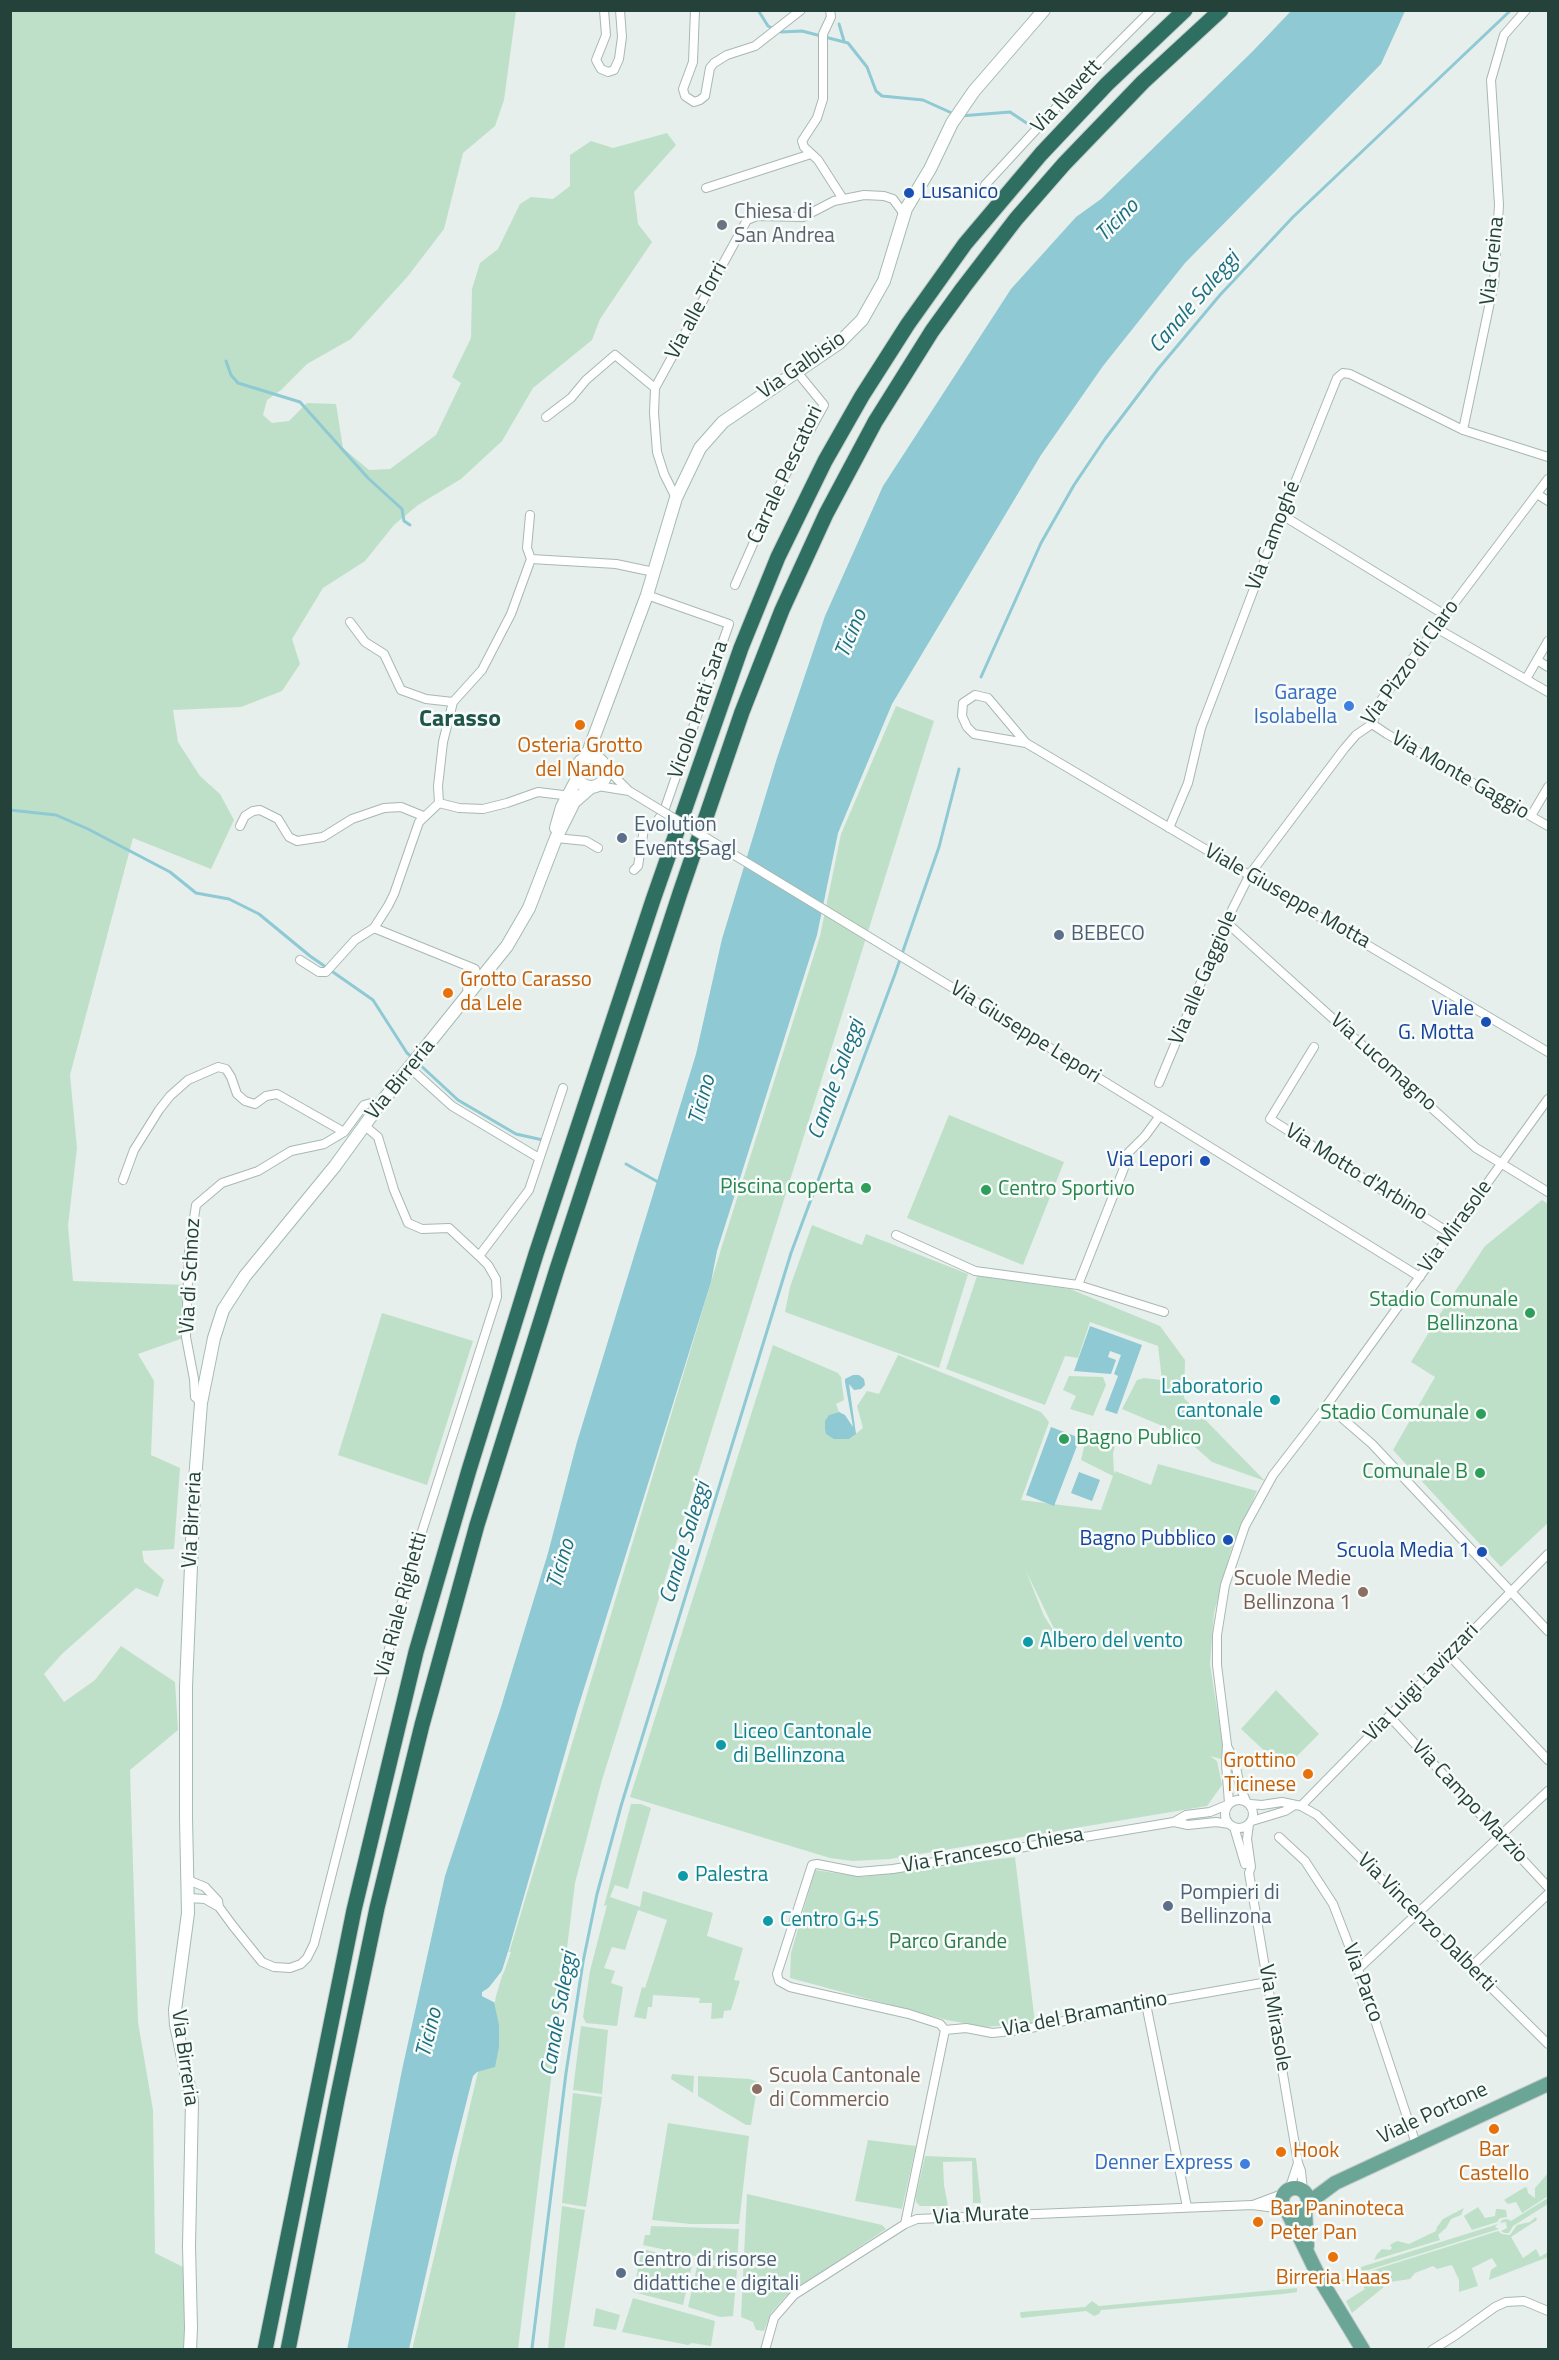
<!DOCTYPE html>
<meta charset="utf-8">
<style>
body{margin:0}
#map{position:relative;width:1559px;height:2360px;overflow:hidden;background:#e6efeb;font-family:"Titillium Web",sans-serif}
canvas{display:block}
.frame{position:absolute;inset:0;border:12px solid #24423a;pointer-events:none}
</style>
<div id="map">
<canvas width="1559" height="2360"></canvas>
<div class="frame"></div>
</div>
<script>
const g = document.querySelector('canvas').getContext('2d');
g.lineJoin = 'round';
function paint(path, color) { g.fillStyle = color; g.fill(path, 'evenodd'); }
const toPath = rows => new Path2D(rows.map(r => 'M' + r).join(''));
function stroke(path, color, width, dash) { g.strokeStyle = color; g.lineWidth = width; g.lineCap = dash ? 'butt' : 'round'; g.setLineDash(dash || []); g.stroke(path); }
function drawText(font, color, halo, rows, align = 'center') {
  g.font = font + ' "Titillium Web",sans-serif'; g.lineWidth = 5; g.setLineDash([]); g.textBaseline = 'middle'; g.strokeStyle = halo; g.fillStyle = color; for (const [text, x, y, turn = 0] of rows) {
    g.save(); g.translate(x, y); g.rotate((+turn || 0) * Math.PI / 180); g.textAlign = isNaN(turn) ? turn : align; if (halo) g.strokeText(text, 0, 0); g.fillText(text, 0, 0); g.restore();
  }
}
const green = toPath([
 [11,11,516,11,504,100,495,126,463,153,444,229,408,276,351,339,307,364,281,390,267,400,263,415,272,423,289,421,307,403,336,404,343,448,369,470,390,469,436,435,461,383,452,377,471,338,472,289,480,263,498,249,520,204,531,197,553,199,570,186,570,155,591,141,613,148,667,133,676,145,634,192,638,224,652,242,600,319,592,340,533,388,502,441,461,479,418,505,394,525,365,561,323,588,292,639,300,664,282,691,241,707,173,710,178,742,200,776,220,794,234,820,211,869,133,838,70,1075,77,1148,68,1226,73,1281,187,1285,186,1337,138,1354,154,1381,151,1455,180,1468,174,1549,142,1551,144,1562,164,1580,158,1597,136,1588,62,1654,44,1674,64,1702,95,1680,121,1646,175,1682,178,1730,130,1770,138,2022,153,2110,155,2253,189,2270,190,2349,49,2350,47,2348,11,2350],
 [896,706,934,721,602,1780,575,1883,518,2349,412,2350,496,1996,721,1249,820,936,841,834],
 [949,1115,1064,1162,1023,1265,907,1218],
 [1542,1200,1548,1204,1548,1523,1501,1567,1393,1450,1435,1377,1411,1362,1440,1314,1485,1246],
 [812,1225,862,1245,866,1234,968,1274,939,1368,785,1312,790,1287],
 [977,1276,1070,1289,1160,1326,1185,1360,1184,1398,1265,1481,1212,1462,1179,1433,1122,1409,1137,1380,1144,1378,1162,1380,1158,1346,1090,1322,1078,1358,1065,1356,1045,1405,946,1369],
 [382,1313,473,1341,427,1485,338,1455],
 [773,1345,838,1373,841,1377,844,1400,836,1404,839,1412,829,1415,834,1439,849,1439,863,1428,857,1406,867,1391,879,1394,898,1355,1041,1412,1049,1422,1021,1500,1101,1510,1113,1476,1081,1460,1088,1430,1118,1435,1113,1453,1114,1474,1115,1471,1151,1485,1158,1464,1257,1491,1231,1550,1214,1613,1210,1664,1225,1760,1210,1756,1217,1761,1222,1785,1207,1806,890,1859,853,1861,830,1858,630,1797],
 [1026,1571,1060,1641,1044,1616],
 [1069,1376,1103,1377,1106,1385,1093,1416,1070,1409,1076,1396,1063,1390],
 [1276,1690,1319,1734,1284,1769,1241,1729],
 [631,1804,641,1804,651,1808,628,1889,615,1885,610,1897,640,1907,643,1891,713,1913,707,1936,743,1948,734,1980,740,1981,731,2010,724,2011,723,2018,711,2019,712,2003,699,2003,700,1998,653,1995,652,2007,648,2007,646,2019,634,2017,642,1987,645,1988,667,1920,638,1910,625,1950,612,1947,604,1968,615,1971,611,1983,623,1987,617,2026,586,2023,583,2017,590,1971,607,1905,604,1906],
 [1015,1857,1035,2023,985,2027,947,2020,790,1978,791,1953,815,1870,862,1877],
 [581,2026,608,2030,602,2094,573,2090],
 [672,2074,694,2076,693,2093,671,2079],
 [698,2076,750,2079,758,2082,751,2125,746,2125,698,2096],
 [573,2093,602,2097,586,2207,562,2203],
 [668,2123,749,2136,739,2224,690,2224,652,2220],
 [868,2140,916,2146,902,2209,855,2201],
 [925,2156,976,2158,981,2203,973,2203,972,2161,943,2162,944,2185,948,2206,920,2206,916,2202,916,2196],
 [1548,2173,1548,2196,1522,2213,1516,2202,1508,2204,1504,2200,1525,2187,1527,2188,1528,2193,1535,2198,1535,2188],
 [747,2194,882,2225,886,2229,786,2296,771,2313,764,2331,756,2330,753,2322,741,2317],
 [1548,2198,1548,2204,1513,2226,1509,2233,1504,2233,1501,2231,1507,2228,1506,2222,1500,2223,1502,2220,1507,2219,1511,2221],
 [562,2206,585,2210,564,2349,548,2349],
 [1478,2207,1485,2218,1495,2216,1496,2209,1499,2209,1506,2210,1507,2217,1500,2218,1497,2222,1472,2230,1464,2216],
 [1464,2208,1461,2215,1451,2219,1446,2228,1438,2235,1440,2240,1374,2260,1377,2254,1382,2249,1390,2250,1392,2248,1390,2245,1393,2243,1397,2241,1409,2244,1436,2231,1437,2227,1443,2219],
 [1536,2217,1537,2220,1511,2237,1523,2258,1536,2249,1540,2257,1548,2252,1548,2257,1489,2280,1491,2270,1497,2266,1492,2258,1472,2268,1478,2286,1459,2292,1459,2280,1452,2265,1437,2269,1433,2266,1415,2273,1410,2279,1390,2282,1352,2313,1346,2301,1365,2289,1357,2275,1337,2284,1335,2282,1498,2231,1502,2234,1510,2235,1517,2225,1530,2222],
 [1498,2224,1495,2227,1499,2229,1362,2272,1361,2267],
 [651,2226,739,2229,737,2265,643,2245,645,2235,650,2235],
 [642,2249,693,2261,683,2305,633,2292],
 [698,2262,737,2270,733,2316,720,2317,688,2307],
 [1297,2288,1297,2292,1283,2294,1101,2310,1099,2314,1094,2316,1086,2311,1021,2318,1020,2313,1021,2312,1085,2307,1092,2301,1099,2306],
 [633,2298,715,2321,711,2346,692,2343,688,2345,622,2332],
 [596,2308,620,2315,616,2330,593,2326]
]);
const water = toPath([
 [1291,11,1405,11,1381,64,1185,263,1103,366,1041,455,892,704,838,833,817,935,717,1251,711,1282,577,1711,508,1952,502,1971,482,1996,494,2002,499,2025,499,2047,495,2067,477,2072,473,2076,452,2159,409,2349,347,2350,402,2070,445,1876,501,1707,548,1553,577,1442,696,1054,722,939,777,758,825,616,883,486,1011,289,1076,217,1101,199,1253,51],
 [1090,1326,1142,1345,1117,1414,1105,1410,1118,1376,1114,1374,1121,1355,1110,1351,1108,1357,1116,1360,1111,1374,1074,1371],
 [853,1375,859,1375,864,1379,865,1385,861,1389,854,1390,849,1384,856,1434,849,1439,834,1439,826,1434,825,1429,825,1421,829,1415,839,1412,845,1415,853,1427,845,1382,845,1379],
 [1051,1427,1080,1438,1054,1506,1026,1495],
 [1079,1472,1100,1480,1092,1501,1071,1493]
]);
const pier = toPath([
 [508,1952,511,1952,504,1972,492,1989,485,1994,496,2000,494,2002,482,1996,482,1992,490,1987,502,1971]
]);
const stream = toPath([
 [758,10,768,26,781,32,802,31,848,43,867,67,876,91,882,96,923,100,954,114],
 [839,24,844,41],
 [960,116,1010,112,1031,126],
 [226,361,231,375,238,383,300,402,368,478,402,509,404,521,410,525],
 [981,677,1041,543,1074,485,1105,439,1158,369,1220,295,1293,217,1511,10],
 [10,810,56,815,88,829,170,872,196,893,229,899,259,914,310,956,373,1000,407,1053,413,1058],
 [418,1063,458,1100,516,1134,543,1140],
 [626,1164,658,1182],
 [532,2348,566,2073,583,1962,597,1894,621,1806,791,1253,895,974,939,847,959,769]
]);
const street = toPath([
 [604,10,606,35,596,60,601,69,608,72,614,70,619,59,622,37,620,10],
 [695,10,693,62,683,89,685,96,694,102,700,100,705,96,710,68,714,63,727,55,755,46,801,10],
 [830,10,831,17,823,34,823,99,817,118,802,141,804,147,818,160,843,199],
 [1526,10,1504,35,1491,80,1499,205,1494,283,1463,430,1548,457],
 [985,185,1091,70,1151,10],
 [706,188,811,154],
 [546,417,571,398,586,380,615,355,655,388],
 [1537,494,1548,501],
 [676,498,664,474,657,452,654,413,655,388,747,220,757,216,803,217,834,201,864,195,884,196,893,199,904,214],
 [530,515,527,548,531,559],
 [1282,515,1445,615],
 [735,585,776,492,824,405,797,372],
 [350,622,365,642,384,654,401,690,426,699,453,702],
 [1436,628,1548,692],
 [1537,660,1548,667],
 [1526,679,1548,641],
 [1372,724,1387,734,1548,826],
 [1026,743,974,734,967,727,962,716,963,703,975,695,988,698,1026,743,1548,1052],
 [606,768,629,791],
 [598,786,629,791,634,794],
 [439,803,459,808,483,809,507,803,538,792,571,796],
 [1531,816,1548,787],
 [240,826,245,816,253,811,260,810,278,819,289,837,297,841,323,837,352,819,384,808,401,807,423,816],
 [1169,828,1188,783,1201,728,1282,515,1337,378,1343,373,1350,374,1463,430],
 [556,838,586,841,598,848],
 [634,870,638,866,644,829,655,824,664,811,729,624,647,595],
 [1226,922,1476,1148,1548,1192],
 [374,928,475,969,476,972,467,987,468,993],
 [300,960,319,972,326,972,355,940,374,928,388,906,394,894,419,822,439,803,438,786,443,742,453,702,482,670,511,614,531,559,616,564,654,572],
 [958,991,1420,1277],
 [1314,1047,1270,1119,1451,1234],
 [410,1068,452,1106,539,1158],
 [1159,1083,1226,922,1250,874,1344,749,1356,735,1372,724,1382,699,1548,479],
 [1159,1117,1145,1136,1126,1155,1126,1163,1078,1285,1164,1312],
 [364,1125,378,1137,394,1190,408,1223,422,1229,449,1228,479,1256],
 [123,1180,134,1150,159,1110,170,1096,188,1080,218,1067,226,1069,231,1077,237,1094,245,1101,255,1104,266,1096,277,1094,344,1132],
 [896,1235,975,1271,1078,1285],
 [201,1403,195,1397,194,1379,186,1337,189,1252,196,1205,222,1183,258,1171,291,1151,324,1144,344,1132,364,1105,371,1103,380,1104],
 [1327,1405,1372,1444,1548,1631],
 [1449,1655,1548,1760],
 [1390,1717,1548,1887],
 [1228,1748,1235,1762,1240,1787,1246,1801],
 '1225 1814a14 14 0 1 1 28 0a14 14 0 1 1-28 0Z',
 [1229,1803,1226,1764,1227,1745,1217,1665,1217,1635,1225,1585,1245,1526,1273,1475,1327,1405,1548,1099],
 [1250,1804,1262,1805,1282,1802,1301,1806,1317,1815,1548,2044],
 [1227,1805,1210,1812,1186,1815,1174,1822,893,1869,858,1872,817,1864,812,1865,777,1974,779,1981,790,1987,909,2014,940,2024,945,2030,966,2028,992,2033,1021,2030,1154,2002,1268,1982],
 [1301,1806,1548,1554],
 [1252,1821,1285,1811,1293,1806],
 [1174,1822,1188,1825,1216,1822,1229,1824],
 [1249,1824,1247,1839,1251,1867,1249,1873,1298,2163,1301,2171,1303,2191],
 [1234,1827,1245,1864],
 [1279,1837,1305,1861,1333,1904,1358,1969,1416,2144],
 [188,1880,205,1887,218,1901,219,1907,233,1926,262,1962,274,1967,290,1968,301,1964,307,1958,314,1944,390,1645,418,1544,497,1297,496,1279,488,1265,479,1256,529,1190,563,1088],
 [188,1898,205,1899,219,1907],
 [1471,1967,1548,1894],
 [1358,1969,1548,1791],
 [1146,2004,1187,2207],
 [1289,2190,1298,2163],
 [1253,2205,1285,2193],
 [905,2224,945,2030],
 [765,2350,774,2318,794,2295,905,2224,917,2219,1252,2205,1284,2209],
 [1432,2350,1456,2335,1495,2307,1506,2302,1524,2301,1548,2311]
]);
const secondary = toPath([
 '576 772a15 15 0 1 1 30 0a15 15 0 1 1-30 0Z',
 [586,758,647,595,676,498,700,448,723,422,839,343,862,320,884,281,906,209,930,169,952,123,974,91,1044,10],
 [556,828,562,807,577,779],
 [190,2350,191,2328,189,2246,192,2101,176,2025,175,2010,188,1913,186,1818,186,1687,194,1493,201,1403,214,1338,223,1310,245,1276,335,1166,380,1104,507,946,529,908,556,838,574,802,590,788]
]);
const primary = toPath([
 '1282 2201a13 13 0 1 1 26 0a13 13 0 1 1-26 0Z',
 [1308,2203,1335,2183,1548,2084],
 [1305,2210,1307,2246],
 [1288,2213,1320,2279,1363,2350]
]);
const highway = toPath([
 [265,2350,354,1910,416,1652,469,1470,536,1254,653,900,741,648,778,557,825,461,862,396,908,324,965,244,1041,154,1107,84,1185,10],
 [288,2350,337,2100,377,1908,422,1725,477,1525,557,1269,680,893,742,712,782,610,826,514,875,422,932,331,963,288,1016,219,1064,164,1143,82,1221,10]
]);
const streetBridge = toPath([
 [634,794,958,991]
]);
const markers = [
 [909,193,6,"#1a4fb4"],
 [722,225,6,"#6b7280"],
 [1349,706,6,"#3f7fe0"],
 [580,725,6,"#e8710a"],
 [622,838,6,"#5c6f8a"],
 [1059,935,6,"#5c6f8a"],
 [448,993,6,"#e8710a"],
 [1486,1022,6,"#1a4fb4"],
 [1205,1161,6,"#1a4fb4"],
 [866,1188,6,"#2e9e5b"],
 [986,1190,6,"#2e9e5b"],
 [1530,1313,6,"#2e9e5b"],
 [1275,1400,6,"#0f9aa8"],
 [1481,1414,6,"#2e9e5b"],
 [1064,1439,6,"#2e9e5b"],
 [1480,1473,6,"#2e9e5b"],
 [1228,1540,6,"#1a4fb4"],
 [1482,1552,6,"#1a4fb4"],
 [1363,1592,6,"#8d6e63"],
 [1028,1642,6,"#0f9aa8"],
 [721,1745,6,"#0f9aa8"],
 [1308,1774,6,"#e8710a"],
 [683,1876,6,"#0f9aa8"],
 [1168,1906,6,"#5c6f8a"],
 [768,1921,6,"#0f9aa8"],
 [757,2089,6,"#8d6e63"],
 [1494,2129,6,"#e8710a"],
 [1281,2152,6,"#e8710a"],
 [1245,2164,6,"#3f7fe0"],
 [1258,2222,6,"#e8710a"],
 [1333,2257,6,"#e8710a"],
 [621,2273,6,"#5c6f8a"]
];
const streetNames = [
 ["Via Navett",1067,97,-47],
 ["Via Greina",1493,261,-84],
 ["Via alle Torri",697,311,-62],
 ["Via Galbisio",802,366,-35],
 ["Carrale Pescatori",786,475,-65],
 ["Via Camoghé",1274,536,-69],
 ["Via Pizzo di Claro",1411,663,-54],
 ["Vicolo Prati Sara",699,710,-71],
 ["Via Monte Gaggio",1460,776,30],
 ["Viale Giuseppe Motta",1287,897,30],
 ["Via alle Gaggiole",1204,978,-67],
 ["Via Giuseppe Lepori",1025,1033,32],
 ["Via Lucomagno",1383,1063,42],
 ["Via Birreria",401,1080,-51],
 ["Via Motto d'Arbino",1356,1173,32],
 ["Via Mirasole",1456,1227,-54],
 ["Via di Schnoz",191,1276,-87],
 ["Via Birreria",193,1520,-87],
 ["Via Riale Righetti",402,1605,-75],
 ["Via Luigi Lavizzari",1422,1683,-46],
 ["Via Campo Marzio",1469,1802,47],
 ["Via Francesco Chiesa",993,1851,-10],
 ["Via Vincenzo Dalberti",1426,1923,45],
 ["Via Parco",1362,1983,70],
 ["Via del Bramantino",1085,2015,-11],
 ["Via Mirasole",1274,2018,80],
 ["Via Birreria",184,2058,82],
 ["Viale Portone",1433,2114,-25],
 ["Via Murate",981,2216,-3]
];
const transitNames = [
 ["Lusanico",921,193,"left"],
 ["Viale",1474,1010],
 ["G. Motta",1474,1034],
 ["Via Lepori",1193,1161],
 ["Bagno Pubblico",1216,1540],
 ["Scuola Media 1",1470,1552]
];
const worshipNames = [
 ["Chiesa di",734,213],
 ["San Andrea",734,237]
];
const shopNames = [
 ["Garage",1337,694],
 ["Isolabella",1337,718],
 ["Denner Express",1233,2164]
];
const foodNames = [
 ["Osteria Grotto",580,747],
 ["del Nando",580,771],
 ["Grotto Carasso",460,981,"left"],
 ["da Lele",460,1005,"left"],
 ["Grottino",1296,1762,"right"],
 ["Ticinese",1296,1786,"right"],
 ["Bar",1494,2151],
 ["Castello",1494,2175],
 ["Hook",1293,2152,"left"],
 ["Bar Paninoteca",1270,2210,"left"],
 ["Peter Pan",1270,2234,"left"],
 ["Birreria Haas",1333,2279]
];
const serviceNames = [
 ["Evolution",634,826],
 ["Events Sagl",634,850],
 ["BEBECO",1071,935],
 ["Pompieri di",1180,1894],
 ["Bellinzona",1180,1918],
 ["Centro di risorse",633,2261],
 ["didattiche e digitali",633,2285]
];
const leisureNames = [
 ["Piscina coperta",854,1188],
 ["Centro Sportivo",998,1190,"left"],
 ["Stadio Comunale",1518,1301],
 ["Bellinzona",1518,1325],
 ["Stadio Comunale",1469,1414],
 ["Bagno Publico",1076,1439,"left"],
 ["Comunale B",1468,1473]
];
const cultureNames = [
 ["Laboratorio",1263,1388,"right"],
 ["cantonale",1263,1412,"right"],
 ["Albero del vento",1040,1642],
 ["Liceo Cantonale",733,1733],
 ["di Bellinzona",733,1757],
 ["Palestra",695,1876],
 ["Centro G+S",780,1921]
];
const educationNames = [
 ["Scuole Medie",1351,1580],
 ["Bellinzona 1",1351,1604],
 ["Scuola Cantonale",769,2077,"left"],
 ["di Commercio",769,2101,"left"]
];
const parkNames = [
 ["Parco Grande",948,1943]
];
const waterNames = [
 ["Ticino",1118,221,-45],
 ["Canale Saleggi",1195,303,-49],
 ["Ticino",852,634,-67],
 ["Canale Saleggi",837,1080,-70],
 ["Ticino",703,1100,-75],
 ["Canale Saleggi",686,1543,-73],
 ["Ticino",562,1564,-73],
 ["Canale Saleggi",560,2014,-80],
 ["Ticino",430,2033,-76]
];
const quarterNames = [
 ["Carasso",460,720]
];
paint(green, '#bfe0c8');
paint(water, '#8ec9d4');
paint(pier, '#e6efeb');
stroke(stream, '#8ec9d4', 3);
stroke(street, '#a8b8b2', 10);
stroke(secondary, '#a4bbb3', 14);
stroke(primary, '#c2cac8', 16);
stroke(highway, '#c2cac8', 17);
stroke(street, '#fff', 8);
stroke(secondary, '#fff', 12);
stroke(primary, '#6aa596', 14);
stroke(highway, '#2f6f62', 15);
stroke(streetBridge, '#a8b8b2', 10, []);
stroke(streetBridge, '#fff', 8);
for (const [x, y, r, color] of markers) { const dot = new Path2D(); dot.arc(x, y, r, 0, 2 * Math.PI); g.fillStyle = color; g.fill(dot); stroke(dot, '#f7fbf9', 2); }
drawText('21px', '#24423a', '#f7fbf9', streetNames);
drawText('21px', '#164399', '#f7fbf9', transitNames, 'right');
drawText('21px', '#5b616d', '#f7fbf9', worshipNames, 'left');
drawText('21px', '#366cbe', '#f7fbf9', shopNames, 'right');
drawText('21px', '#c56008', '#f7fbf9', foodNames);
drawText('21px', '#4e5e75', '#f7fbf9', serviceNames, 'left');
drawText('21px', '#27864d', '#f7fbf9', leisureNames, 'right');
drawText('21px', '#0d838f', '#f7fbf9', cultureNames, 'left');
drawText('21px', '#785e54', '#f7fbf9', educationNames, 'right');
drawText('21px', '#2d7a4b', '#f7fbf9', parkNames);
drawText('italic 22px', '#1c6f80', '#f7fbf9', waterNames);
drawText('bold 24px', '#1f5548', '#f7fbf9', quarterNames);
</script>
